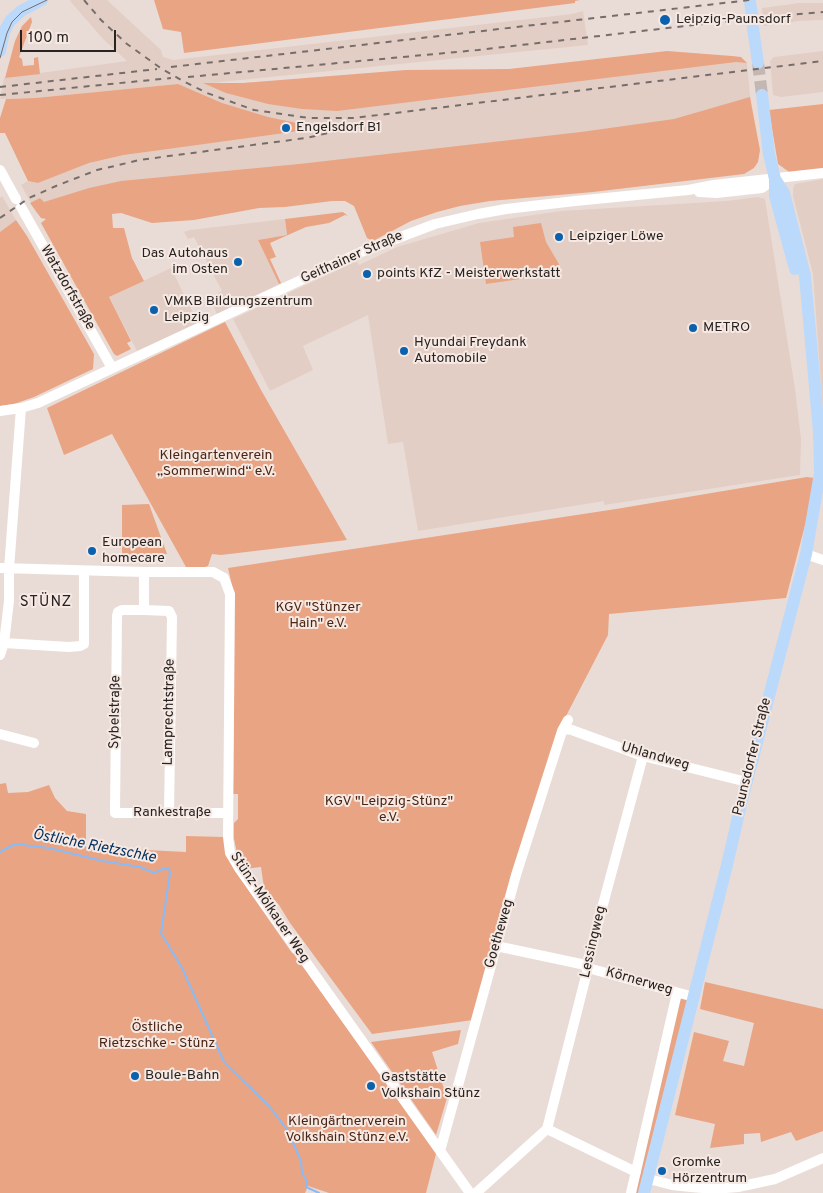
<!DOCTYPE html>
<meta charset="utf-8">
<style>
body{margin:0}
#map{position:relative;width:823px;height:1193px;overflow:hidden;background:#e9dcd6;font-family:Overpass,sans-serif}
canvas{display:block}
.scale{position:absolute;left:20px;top:30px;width:96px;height:22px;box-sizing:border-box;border:2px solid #282321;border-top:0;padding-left:6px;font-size:15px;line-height:18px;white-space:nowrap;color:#282321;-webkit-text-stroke:4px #f6e9e3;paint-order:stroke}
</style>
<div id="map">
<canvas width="823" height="1193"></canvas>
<div class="scale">100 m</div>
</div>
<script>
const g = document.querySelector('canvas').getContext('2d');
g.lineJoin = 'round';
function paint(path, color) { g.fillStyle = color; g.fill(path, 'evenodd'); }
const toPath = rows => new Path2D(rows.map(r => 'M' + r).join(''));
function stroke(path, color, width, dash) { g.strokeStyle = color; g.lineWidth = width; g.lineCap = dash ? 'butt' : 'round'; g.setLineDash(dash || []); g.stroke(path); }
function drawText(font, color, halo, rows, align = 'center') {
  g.font = font + ' Overpass,sans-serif'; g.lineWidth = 4; g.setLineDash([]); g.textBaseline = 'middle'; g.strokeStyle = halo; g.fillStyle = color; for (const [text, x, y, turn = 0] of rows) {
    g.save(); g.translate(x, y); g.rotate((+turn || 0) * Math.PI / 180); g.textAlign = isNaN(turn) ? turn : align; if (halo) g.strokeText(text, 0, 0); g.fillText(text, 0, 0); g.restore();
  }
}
const built = toPath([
 [71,0,107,0,161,50,163,57,173,60,572,14,583,11,588,45,211,83,243,83,741,57,747,63,751,106,649,141,41,218,36,212,21,185,28,181,38,183,89,163,125,155,203,143,183,88,178,84,35,98,0,99,4,78,127,61,103,39,70,1],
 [799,3,823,3,823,20,799,21,764,26,762,8],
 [823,51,823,92,781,97,773,95,770,61,774,57],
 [823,179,823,411,813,274,793,196,793,188,795,184],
 [2,196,16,220,0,232,0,198],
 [758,197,765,199,795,389,801,439,800,475,604,505,604,501,418,531,403,442,388,444,368,315,303,346,313,370,270,391,233,319,357,261,359,265,397,247,479,223,561,211,726,201],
 [285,219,287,235,258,240,279,284,217,314,210,298,222,291,194,237,188,239,184,232,190,230],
 [171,268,198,323,137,351,109,297]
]);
const green = toPath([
 [154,0,580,0,575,1,575,3,184,53,181,32,163,29],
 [31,17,32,22,19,57,22,59,23,66,34,65,34,58,38,57,40,74,5,78,15,41,22,26],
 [667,51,732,56,741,57,747,63,736,62,337,111,302,109,268,104,226,93,203,83,243,83,406,70,509,69],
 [178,84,222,103,268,117,321,128,124,155,89,163,38,183,28,181,5,133,0,133,0,118,6,99,35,98],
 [750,97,760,150,758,162,754,168,744,174,593,192,490,201,460,206,437,212,411,221,373,241,367,238,354,206,345,201,332,201,285,207,259,208,194,220,152,223,121,213,112,214,113,228,124,228,132,258,144,281,109,297,131,341,127,343,131,349,117,356,114,354,41,223,46,219,41,218,30,203,40,198,44,202,89,188,121,181,299,164,581,132,674,119],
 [823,104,823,171,792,174,778,164,769,110],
 [343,212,348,216,345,215,329,223,306,227,270,243,276,257,270,259,281,283,279,284,258,240,287,235,285,219],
 [16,220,27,236,94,354,93,369,34,397,14,404,0,406,0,232],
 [541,223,546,242,559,264,561,273,486,284,480,242,514,237,513,227],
 [225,322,261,390,347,540,221,555,212,554,208,566,202,568,186,567,112,434,64,455,47,408],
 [807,477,814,478,809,510,786,598,609,614,608,635,566,716,473,1020,372,1034,290,923,279,905,264,888,261,867,244,869,237,853,234,839,234,823,238,819,238,794,233,794,234,594,228,568,616,509],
 [149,504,167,554,122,555,122,505],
 [6,783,8,793,28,792,49,785,55,798,67,811,86,814,86,847,186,852,186,836,224,837,226,854,235,871,292,953,295,954,437,1150,426,1193,329,1193,308,1186,305,1193,0,1193,0,784],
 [705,982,823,1009,823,1131,796,1141,791,1132,761,1142,760,1133,744,1134,744,1144,710,1148,715,1124,675,1115,694,1032,729,1041,723,1061,744,1066,754,1023,700,1009],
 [677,993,694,997,644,1193,631,1193],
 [461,1030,458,1044,432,1052,447,1098,436,1135,371,1042]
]);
const stream = toPath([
 [0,852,15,844,49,848,103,861,140,867,154,873,165,868,169,869,170,873,161,933,182,968,224,1062,269,1106,288,1131,301,1161,302,1173,307,1181,306,1187,319,1193]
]);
const majorTunnel = toPath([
 [758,63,762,95]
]);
const minor = toPath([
 [0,170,16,199],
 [699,192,716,193,762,188,775,179],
 [21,207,112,368],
 [0,411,21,408,38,403,361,252,435,224,478,214,506,209,575,201,688,190,714,185,823,173],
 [806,554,823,560],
 [0,568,144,572,213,572,224,578,230,594,228,837,230,853,239,868,470,1193],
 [144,572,144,610,122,610,118,612,117,616,115,813,228,813],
 [144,610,169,611,172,617,169,813],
 [4,643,69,647,80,646,84,644,84,571],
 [0,655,4,643,9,601,9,569,21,408],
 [564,730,569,729,643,756,747,782],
 [0,734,34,743],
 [496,946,581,964,588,968,694,997],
 [547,1129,636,1172],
 [440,1151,516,875,562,731,568,720],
 [649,1179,672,1185,691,1187,714,1189,738,1187,775,1179,823,1158],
 [476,1193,547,1129,588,968,588,960,643,756],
 [631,1193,677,993]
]);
const major = toPath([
 [750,2,752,15],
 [752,21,758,63],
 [0,51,4,32,10,21,21,11,42,0],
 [762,95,769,154,775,179,775,196,795,269],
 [644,1193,727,865,742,800,806,554,820,473,819,432,805,276,784,193,775,179]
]);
const tram = toPath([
 [0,58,7,33,12,22,22,12,47,0]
]);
const rail = toPath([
 [84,0,101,20,127,44,162,69,185,82,207,93,254,110,309,118,354,118,823,61],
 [171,67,750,0],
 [188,77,478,50,763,17,823,12],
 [0,87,157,69],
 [0,95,171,78],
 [0,218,29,198,56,186,97,170,119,165,139,160,306,138,378,122]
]);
const markers = [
 [665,20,6,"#0a61ae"],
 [286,128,5,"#0a61ae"],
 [559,237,5,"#0a61ae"],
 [238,262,5,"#0a61ae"],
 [367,274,5,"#0a61ae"],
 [154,310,5,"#0a61ae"],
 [693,328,5,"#0a61ae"],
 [404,351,5,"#0a61ae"],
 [92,551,5,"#0a61ae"],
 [135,1076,5,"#0a61ae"],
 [371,1086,5,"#0a61ae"],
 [662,1171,5,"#0a61ae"]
];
const poiNames = [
 ["Leipzig-Paunsdorf",676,20],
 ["Engelsdorf B1",296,128],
 ["Leipziger Löwe",569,237],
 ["Das Autohaus",228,254,"right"],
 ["im Osten",228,270,"right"],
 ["points KfZ - Meisterwerkstatt",377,274],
 ["VMKB Bildungszentrum",164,302],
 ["Leipzig",164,318],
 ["METRO",703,328],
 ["Hyundai Freydank",414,343],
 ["Automobile",414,359],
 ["European",102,543],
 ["homecare",102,559],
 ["Boule-Bahn",145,1076],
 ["Gaststätte",381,1078],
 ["Volkshain Stünz",381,1094],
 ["Gromke",672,1163],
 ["Hörzentrum",672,1179]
];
const streetNames = [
 ["Geithainer Straße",352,258,-24],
 ["Watzdorfstraße",67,288,60],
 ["Sybelstraße",116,712,-89],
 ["Lamprechtstraße",170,712,-89],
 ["Uhlandweg",655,757,16],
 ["Paunsdorfer Straße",753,757,-76],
 ["Rankestraße",172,813],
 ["Stünz-Mölkauer Weg",269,908,56],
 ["Goetheweg",500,934,-74],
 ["Lessingweg",594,942,-77],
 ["Körnerweg",639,982,16]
];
const parkNames = [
 ["Kleingartenverein",216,456],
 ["„Sommerwind“ e.V.",216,472],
 ["KGV \"Stünzer",318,608],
 ["Hain\" e.V.",318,624],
 ["KGV \"Leipzig-Stünz\"",389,802],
 ["e.V.",389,818],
 ["Östliche",157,1028],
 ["Rietzschke - Stünz",157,1044],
 ["Kleingärtnerverein",347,1122],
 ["Volkshain Stünz e.V.",347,1138]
];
const neighbourhoodNames = [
 ["STÜNZ",46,603]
];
const waterNames = [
 ["Östliche Rietzschke",94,847,11]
];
paint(built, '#e3cec5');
paint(green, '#e9a484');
stroke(stream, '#87bcf9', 2);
stroke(majorTunnel, '#c2b7b2', 12, [12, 6]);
stroke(minor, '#fff', 10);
stroke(major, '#bbd9fb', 12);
stroke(tram, '#766d6a', 1);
stroke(rail, '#766d6a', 2, [6, 6]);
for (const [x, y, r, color] of markers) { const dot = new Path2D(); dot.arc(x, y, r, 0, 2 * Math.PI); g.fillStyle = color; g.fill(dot); stroke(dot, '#f6e9e3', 2); }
drawText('14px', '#282321', '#f6e9e3', poiNames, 'left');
drawText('14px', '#282321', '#f6e9e3', streetNames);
drawText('14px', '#4b2513', '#f6e9e3', parkNames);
g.letterSpacing = '1px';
drawText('15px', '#282321', '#f6e9e3', neighbourhoodNames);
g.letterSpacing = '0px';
drawText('italic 15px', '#002f5d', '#f6e9e3', waterNames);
</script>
